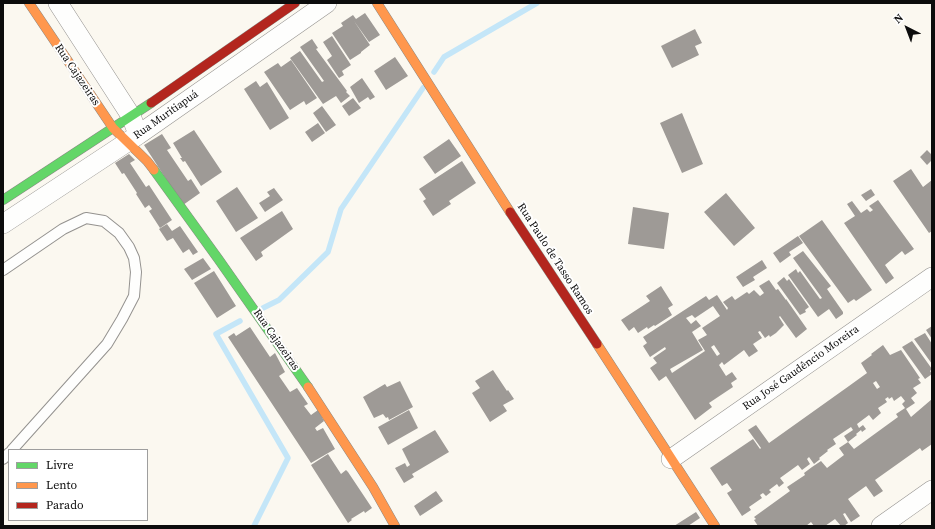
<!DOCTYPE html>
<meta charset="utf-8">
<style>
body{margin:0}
#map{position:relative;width:935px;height:529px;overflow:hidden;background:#fbf8f0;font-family:"Source Serif 4",serif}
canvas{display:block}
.frame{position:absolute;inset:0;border:4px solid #0c0c0c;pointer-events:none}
.legend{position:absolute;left:8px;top:449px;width:140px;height:72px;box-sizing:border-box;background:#fff;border:1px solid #9e9e9e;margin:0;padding:5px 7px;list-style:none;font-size:12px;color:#0c0c0c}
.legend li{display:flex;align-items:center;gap:8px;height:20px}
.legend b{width:20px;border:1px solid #9e9e9e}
.north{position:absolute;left:887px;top:8px;width:40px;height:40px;-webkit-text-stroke:3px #fff;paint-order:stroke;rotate:318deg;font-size:11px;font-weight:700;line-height:16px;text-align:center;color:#0c0c0c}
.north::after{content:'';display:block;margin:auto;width:14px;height:18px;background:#0c0c0c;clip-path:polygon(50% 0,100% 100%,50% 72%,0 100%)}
</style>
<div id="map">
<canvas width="935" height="529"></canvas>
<div class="frame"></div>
<ul class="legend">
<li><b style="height:5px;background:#63d668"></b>Livre</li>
<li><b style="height:5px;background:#ff974d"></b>Lento</li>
<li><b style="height:5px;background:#b3261e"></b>Parado</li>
</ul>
<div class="north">N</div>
</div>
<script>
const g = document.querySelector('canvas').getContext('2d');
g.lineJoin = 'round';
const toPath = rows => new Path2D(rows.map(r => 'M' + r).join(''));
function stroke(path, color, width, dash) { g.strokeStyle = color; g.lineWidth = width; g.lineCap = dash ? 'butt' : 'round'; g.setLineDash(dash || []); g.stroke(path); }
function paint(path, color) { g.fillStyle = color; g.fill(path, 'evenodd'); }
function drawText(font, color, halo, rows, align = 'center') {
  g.font = font + ' "Source Serif 4",serif'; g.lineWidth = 4; g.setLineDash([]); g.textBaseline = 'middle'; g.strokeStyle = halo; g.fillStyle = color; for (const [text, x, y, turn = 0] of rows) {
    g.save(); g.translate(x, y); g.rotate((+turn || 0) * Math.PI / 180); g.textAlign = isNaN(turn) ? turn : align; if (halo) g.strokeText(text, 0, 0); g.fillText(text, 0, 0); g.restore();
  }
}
const stream = toPath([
 [434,72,444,57,537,3],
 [263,308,279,300,328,252,341,209,423,88],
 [240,321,216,334,288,458,254,526]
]);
const building = toPath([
 [365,13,380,35,369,42,354,21,370,45,361,52,361,53,350,60,332,33,343,26,341,23,353,15,356,19],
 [695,29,702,43,695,46,699,55,672,68,661,46],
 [332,36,351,65,342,71,344,75,339,78,327,60,332,56,323,42],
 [312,39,318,48,316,49,347,91,346,92,350,96,341,103,336,96,323,104,290,58,300,51,322,82,324,81,300,47],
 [395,57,408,76,386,90,374,71],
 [291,60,317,98,306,105,304,101,290,110,264,72,278,63,281,67],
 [362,78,375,97,370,100,368,97,359,103,350,87],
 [256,81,260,87,267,82,289,118,270,130,244,89],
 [353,98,361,108,349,116,342,106],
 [322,106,336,125,326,132,313,113],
 [682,113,703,164,682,173,660,123],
 [318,123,325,133,312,142,305,132],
 [194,130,222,172,201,186,185,161,183,162,180,158,182,158,173,143],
 [162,134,171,148,167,150,188,181,191,179,200,193,183,205,144,145],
 [449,139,461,156,435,174,423,157],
 [927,150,932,155,932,160,927,165,920,157],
 [129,154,135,160,130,163,146,187,149,185,172,220,160,228,149,211,152,209,149,205,145,208,136,194,137,193,124,173,122,174,115,163],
 [462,161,476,183,449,201,451,204,433,216,423,201,426,199,419,189],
 [911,169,923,187,932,180,932,231,929,233,893,181],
 [237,187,258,218,236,232,216,201],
 [274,188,283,200,265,212,259,203,270,196,267,192],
 [871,189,875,195,866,201,861,195],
 [726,193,755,228,734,246,704,212],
 [878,200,914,249,905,255,902,251,885,265,894,278,886,284,844,223,855,216,847,204,852,201,861,213,867,209,870,212,873,210,869,206],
 [633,207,669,213,664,249,628,244],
 [282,211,293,229,261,252,263,256,256,261,240,238],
 [822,220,872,290,856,301,854,299,848,303,799,236],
 [167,224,172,231,180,226,198,252,193,255,189,249,183,253,173,238,167,241,159,229],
 [798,236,803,243,789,252,791,255,780,263,773,253],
 [803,251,831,286,827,289,843,312,843,314,836,319,829,309,818,317,788,275,796,269,798,273,800,271,820,299,822,298,793,258],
 [203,258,211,269,192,280,184,269],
 [762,260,767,268,753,277,755,280,743,287,736,277],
 [214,271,236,306,217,318,194,283],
 [784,277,787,281,789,279,809,307,805,310,806,312,800,315,777,283],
 [769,280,776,290,778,289,786,300,786,299,807,329,796,338,780,316,779,317,784,325,776,333,770,337,769,335,765,338,760,331,758,332,762,338,753,344,758,351,749,357,744,350,724,365,722,362,719,365,726,376,732,372,737,379,731,383,733,387,709,403,712,407,695,420,666,376,659,381,650,368,657,363,653,358,666,349,665,347,650,357,643,346,647,343,643,337,706,296,709,300,717,295,727,310,728,308,723,302,732,296,735,300,747,292,749,294,754,290,760,296,764,293,759,286],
 [713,306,720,316,702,328,707,335,698,340,705,351,672,373,670,369,703,350,692,332,701,326,696,320,691,324,686,318,692,315,695,318],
 [714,345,720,354,717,356,711,347],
 [661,286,673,305,668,308,672,315,655,326,654,325,648,329,647,327,638,333,634,327,629,331,621,320,650,301,646,296],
 [932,326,932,339,926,330],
 [250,327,270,357,275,353,285,372,279,376,290,392,297,388,308,404,304,406,311,415,318,410,324,421,315,428,317,431,323,428,335,449,311,463,228,337,234,333,236,336],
 [925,333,932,344,932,364,914,339],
 [912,341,932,369,930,371,932,374,925,379,902,347],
 [883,345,890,355,901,350,920,378,918,379,921,383,913,388,917,393,911,398,915,403,906,409,911,417,932,399,932,444,922,451,920,448,875,480,883,491,874,497,866,486,848,499,860,516,851,522,845,513,843,514,848,523,844,526,841,526,835,519,825,526,814,526,811,522,806,526,758,526,754,520,756,519,754,517,790,491,787,487,805,475,804,473,812,467,821,461,827,468,844,455,839,448,848,442,844,436,853,430,851,427,833,439,836,444,827,450,828,451,819,458,820,459,819,460,814,464,809,457,807,459,810,464,802,470,798,465,780,478,784,483,779,487,777,484,769,490,771,492,766,496,763,493,760,495,762,498,749,507,751,510,742,516,727,493,732,490,727,483,722,486,710,468,753,439,760,449,761,448,748,430,756,425,769,443,849,386,867,373,861,363,872,355,871,354],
 [876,381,880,387,877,389,873,383],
 [901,396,905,401,902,404,905,408,896,414,898,417,854,449,848,442,857,435,856,434,861,430,862,432,866,429,863,425,859,428,857,424,869,415,873,420,881,413,878,408,887,402,885,399,888,397,889,399,892,397,894,401],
 [493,370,507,391,508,390,514,399,503,405,507,411,490,422,472,393,480,388,475,381],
 [400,381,413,407,389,420,388,417,386,418,383,414,374,418,363,397,385,384,387,387],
 [409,410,418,428,388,445,378,427],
 [435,430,449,452,412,474,414,477,404,483,395,468,405,463,407,467,410,465,402,449],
 [328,454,341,474,346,470,348,472,372,508,365,513,364,511,351,519,352,520,348,523,311,465],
 [436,491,443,501,420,516,414,506],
 [696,512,700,518,688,526,674,526]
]);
const lane = toPath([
 [3,270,63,229,86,218,104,221,119,233,129,247,134,258,136,272,134,296,122,319,107,344,12,450],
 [3,459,9,453]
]);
const street = toPath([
 [58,3,131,116,136,129],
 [3,224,138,135,327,3],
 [671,459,932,277],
 [881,526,932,490]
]);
const fast = toPath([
 [154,170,219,260,308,387],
 [3,200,151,103]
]);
const slow = toPath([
 [29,3,113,128,147,161,154,170],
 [377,3,510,212],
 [597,344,715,526],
 [308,387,373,487,395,526]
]);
const jam = toPath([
 [151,103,295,3],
 [510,212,597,344]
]);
const streetNames = [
 ["Rua Cajazeiras",77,75,56],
 ["Rua Muritiapuá",166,115,-35],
 ["Rua Paulo de Tasso Ramos",555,259,57],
 ["Rua Cajazeiras",276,340,55],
 ["Rua José Gaudêncio Moreira",801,368,-35]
];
stroke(stream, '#c4e6f8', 5.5);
paint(building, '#9e9a96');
stroke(lane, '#94928f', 12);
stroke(street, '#94928f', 20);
stroke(fast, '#8a8985', 10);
stroke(slow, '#8a8985', 10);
stroke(jam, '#8a8985', 10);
stroke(lane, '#fefefd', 10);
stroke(street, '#fefefd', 19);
stroke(fast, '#63d668', 9);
stroke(slow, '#ff974d', 9);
stroke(jam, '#b3261e', 9);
drawText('11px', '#0c0c0c', '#fff', streetNames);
</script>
